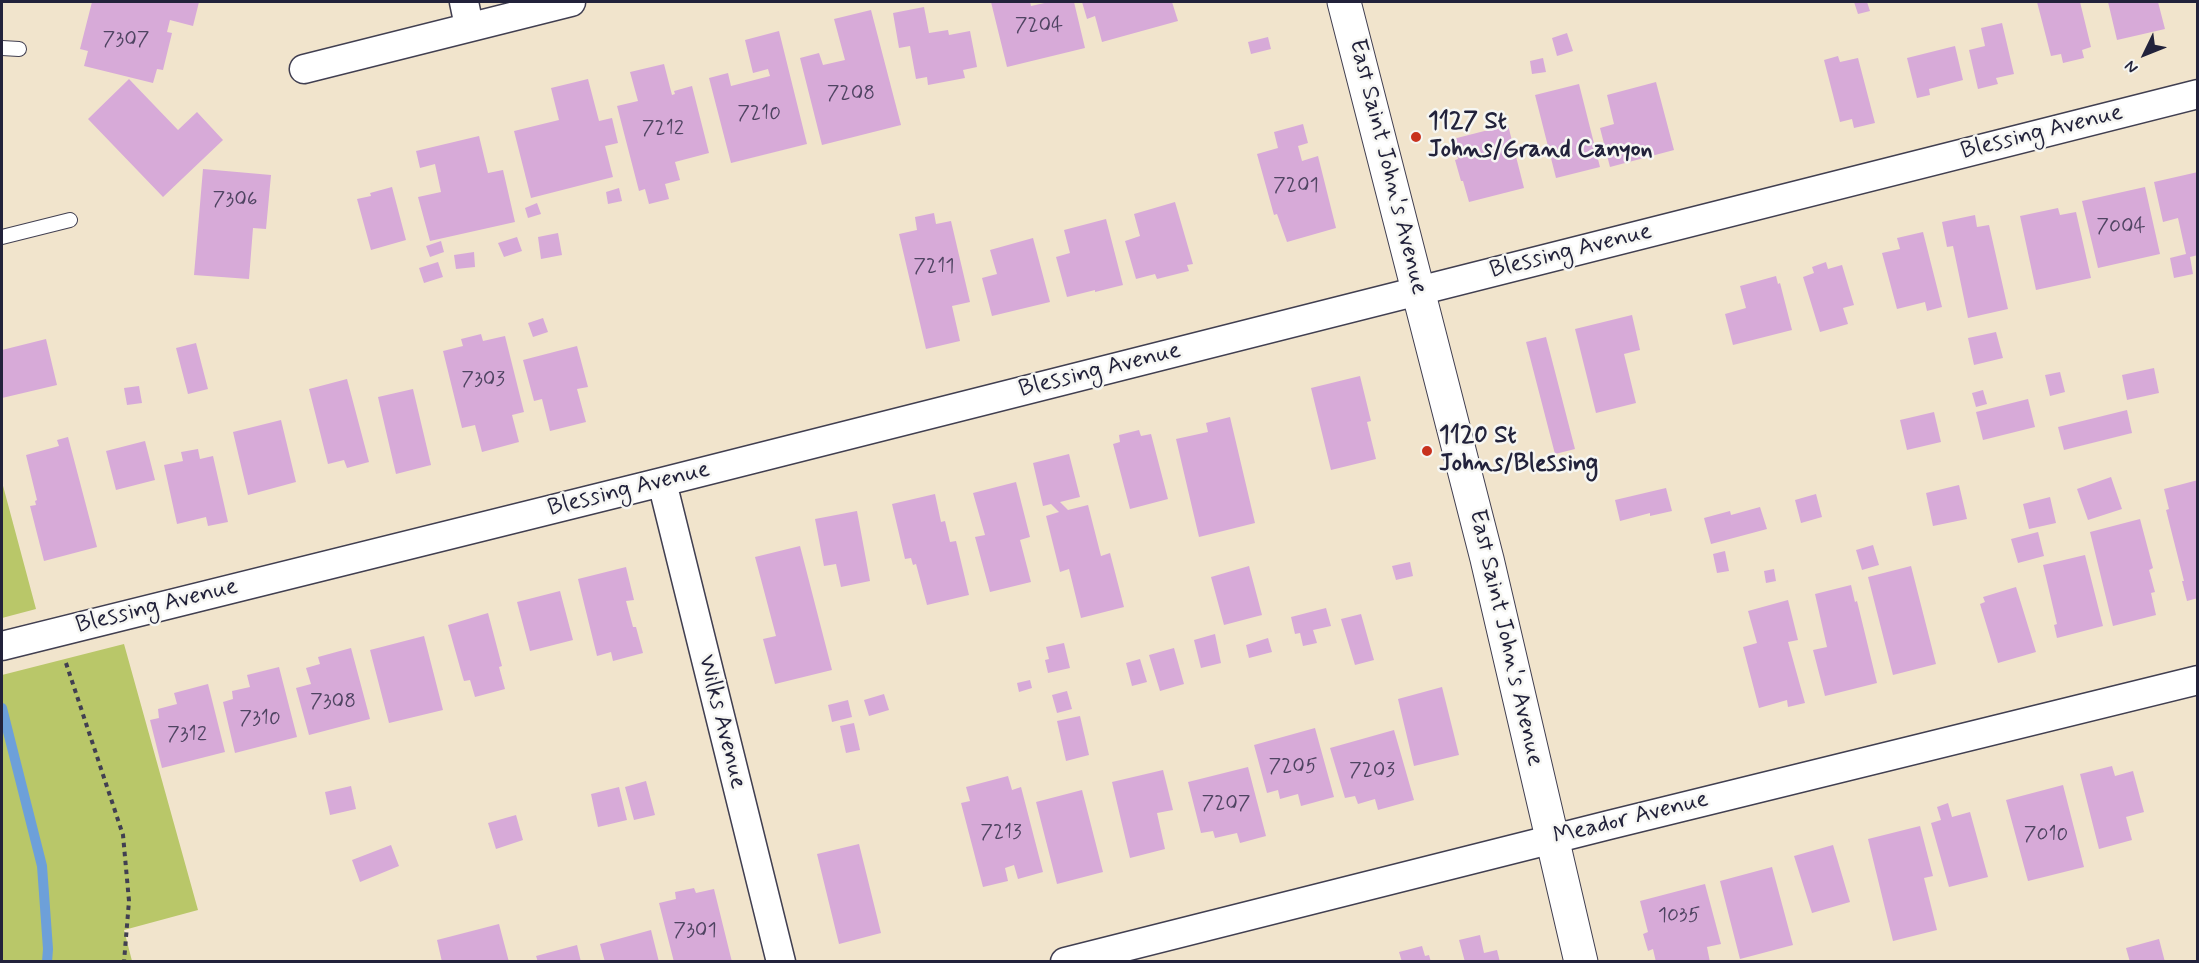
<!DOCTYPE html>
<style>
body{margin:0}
#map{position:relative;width:2199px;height:963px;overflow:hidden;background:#f1e4cc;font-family:Mynerve,sans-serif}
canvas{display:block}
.frame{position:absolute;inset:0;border:3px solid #22223b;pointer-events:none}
.north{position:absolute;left:2115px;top:24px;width:60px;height:60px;-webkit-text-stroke:4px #f6f6f2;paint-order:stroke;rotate:227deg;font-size:16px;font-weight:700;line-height:24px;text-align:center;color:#22223b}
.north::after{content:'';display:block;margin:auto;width:21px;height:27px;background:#22223b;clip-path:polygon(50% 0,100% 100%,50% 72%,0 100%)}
</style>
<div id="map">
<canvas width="2199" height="963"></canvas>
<div class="frame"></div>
<div class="north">N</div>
</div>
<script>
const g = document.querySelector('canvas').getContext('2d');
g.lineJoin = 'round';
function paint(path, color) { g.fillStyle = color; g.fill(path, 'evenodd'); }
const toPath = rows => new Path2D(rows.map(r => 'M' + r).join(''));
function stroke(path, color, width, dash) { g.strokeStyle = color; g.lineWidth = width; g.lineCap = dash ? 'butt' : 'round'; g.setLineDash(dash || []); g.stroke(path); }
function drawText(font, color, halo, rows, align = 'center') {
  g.font = font + ' Mynerve,sans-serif'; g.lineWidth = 5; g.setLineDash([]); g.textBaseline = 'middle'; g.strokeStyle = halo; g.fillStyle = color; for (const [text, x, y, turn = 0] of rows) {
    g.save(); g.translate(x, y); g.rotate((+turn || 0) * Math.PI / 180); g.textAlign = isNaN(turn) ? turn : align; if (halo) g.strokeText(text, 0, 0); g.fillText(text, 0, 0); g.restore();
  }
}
const green = toPath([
 [2,482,36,609,2,618],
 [124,644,198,910,124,930,132,961,2,961,2,675]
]);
const stream = toPath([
 [2,708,42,866,48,949,47,962]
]);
const building = toPath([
 [92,2,199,2,193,26,170,20,167,32,172,33,163,70,157,69,153,83,84,66,88,51,80,49],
 [991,2,1030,2,1031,6,1049,2,1074,2,1085,48,1007,67],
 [1082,2,1172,2,1178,21,1102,42,1095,16,1087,19],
 [1854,2,1867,2,1870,11,1858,14],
 [2037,2,2080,2,2091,47,2082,50,2084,58,2063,63,2061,54,2051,56],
 [2108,2,2158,2,2165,29,2117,40],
 [924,7,929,33,948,30,949,35,970,31,977,67,963,70,965,78,928,85,927,77,916,79,910,46,899,48,893,13],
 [871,10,901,125,822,145,800,58,819,53,823,65,845,60,834,19],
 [2002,23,2014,74,1996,78,1998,84,1978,89,1969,50,1985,46,1981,28],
 [779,31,807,144,731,163,709,78,728,73,731,86,770,76,768,69,753,73,745,40],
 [1567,33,1573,51,1557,56,1552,38],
 [1268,37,1271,49,1251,54,1248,42],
 [1955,46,1963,80,1929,89,1930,95,1917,98,1907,58],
 [1838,56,1840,62,1858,58,1875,123,1854,128,1852,119,1840,122,1824,60],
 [1543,58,1546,72,1532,74,1530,61],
 [664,64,672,95,675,94,674,91,692,86,709,153,675,162,680,180,665,184,669,199,649,204,645,189,639,191,617,106,638,101,630,72],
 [129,79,178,130,197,112,223,140,163,197,88,119],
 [588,79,599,121,612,118,618,143,605,146,613,177,531,198,514,131,559,120,551,88],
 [1656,82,1674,150,1610,167,1600,128,1614,124,1607,95],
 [1579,84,1600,167,1556,178,1535,95],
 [1303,124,1308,143,1298,146,1302,161,1318,156,1336,228,1287,242,1277,214,1274,215,1257,154,1278,148,1274,132],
 [1508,125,1524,188,1469,202,1463,181,1461,181,1455,160,1458,159,1453,139],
 [479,136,488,173,503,170,515,222,430,241,418,197,441,192,435,164,420,168,416,151],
 [203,169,271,175,266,229,253,228,249,279,194,275],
 [2198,172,2198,255,2190,257,2193,274,2174,278,2170,258,2186,254,2178,218,2163,222,2154,182],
 [392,187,406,240,371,250,357,199,371,196,370,193],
 [2145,187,2160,254,2098,268,2082,201],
 [619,188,622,201,608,204,606,192],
 [1175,202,1193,264,1187,265,1189,271,1157,279,1155,274,1136,279,1125,241,1140,236,1134,214],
 [537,203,541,214,528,218,525,208],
 [2058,208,2060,215,2076,212,2091,278,2036,290,2020,216],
 [934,213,936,224,951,221,970,302,952,306,960,341,926,349,899,234,917,230,915,217],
 [1975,215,1977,227,1989,225,2008,309,1968,318,1953,246,1947,247,1942,222],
 [1106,219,1123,285,1095,292,1095,290,1067,297,1056,257,1070,253,1064,230],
 [1923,232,1942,307,1927,311,1925,302,1897,309,1882,253,1900,249,1897,238],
 [558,233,562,255,541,259,538,237],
 [517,237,522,251,504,257,498,243],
 [1033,238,1050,302,992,316,982,278,997,274,990,250],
 [441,241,444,252,430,257,426,246],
 [474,252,475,267,456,269,454,255],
 [438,262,443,277,424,283,419,268],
 [1826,262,1828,269,1842,265,1854,305,1843,308,1848,324,1820,332,1803,277,1814,273,1812,267],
 [1776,276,1778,284,1780,283,1792,330,1733,345,1725,314,1746,308,1740,286],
 [1632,315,1640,350,1624,354,1636,403,1596,413,1575,329],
 [543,318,548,332,533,337,528,323],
 [1996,332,2003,358,1974,365,1968,338],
 [481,334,483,341,505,336,524,412,512,415,519,442,482,452,475,425,462,428,443,351,463,346,461,339],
 [1546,337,1575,449,1555,454,1526,342],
 [46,339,57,385,2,398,2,350],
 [196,343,208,389,188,394,176,348],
 [577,346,588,387,577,389,586,422,550,431,542,399,534,401,523,360],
 [2154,368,2159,393,2127,400,2122,375],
 [2060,372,2065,392,2050,396,2045,375],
 [1360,376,1371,421,1367,422,1376,459,1331,470,1311,388],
 [347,379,369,462,347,468,344,460,328,464,309,389],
 [139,386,142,403,127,405,124,388],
 [413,389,431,465,396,474,378,397],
 [1983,390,1987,404,1976,407,1972,393],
 [2028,399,2035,427,1983,440,1976,412],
 [2127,410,2132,433,2064,450,2058,427],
 [1934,412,1941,442,1907,450,1900,420],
 [1230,417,1255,523,1199,537,1176,439,1208,432,1206,423],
 [281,420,296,482,248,495,233,432],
 [1139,430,1141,436,1151,434,1168,499,1130,509,1113,444,1120,442,1119,435],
 [68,437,97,547,44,561,30,506,36,505,35,501,37,500,26,455,59,446,57,440],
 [145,441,155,480,116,490,106,451],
 [198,449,200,459,213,456,228,522,208,526,206,517,177,524,164,465,183,461,181,452],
 [1069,454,1080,497,1060,502,1068,510,1088,505,1101,556,1110,553,1124,607,1081,618,1069,569,1060,572,1046,516,1059,512,1051,504,1043,506,1033,463],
 [2111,477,2122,509,2088,520,2077,489],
 [2198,480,2198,598,2187,601,2182,581,2184,581,2166,510,2169,509,2164,489],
 [1016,482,1030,537,1020,540,1031,582,990,592,975,537,985,535,973,493],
 [1959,485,1967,519,1933,526,1926,493],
 [1666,488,1672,511,1650,516,1650,513,1620,521,1615,500],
 [935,494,941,522,945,521,950,542,956,541,969,595,927,605,916,564,913,565,911,558,905,559,892,504],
 [1816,494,1822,517,1801,523,1795,500],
 [2050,497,2056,523,2029,529,2023,504],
 [1760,507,1767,529,1711,544,1704,518,1730,511,1731,515],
 [857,511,870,581,841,587,836,564,824,566,815,519],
 [2140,519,2153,568,2149,570,2155,592,2151,593,2156,615,2113,626,2090,532],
 [2038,532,2044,556,2018,563,2011,539],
 [1873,545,1879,565,1862,570,1856,550],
 [800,546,832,670,775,684,763,639,776,636,755,557],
 [1725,551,1729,571,1717,573,1713,554],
 [2085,555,2103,626,2057,638,2054,625,2057,624,2043,565],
 [1410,562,1413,576,1396,580,1392,566],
 [1249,566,1262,615,1224,625,1211,577],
 [1911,566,1936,664,1893,675,1868,577],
 [626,567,634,600,626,601,633,627,636,627,643,653,613,661,611,652,597,656,578,579],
 [1774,569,1776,581,1766,583,1764,571],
 [1851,585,1855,602,1857,601,1877,683,1825,696,1813,650,1827,647,1815,594],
 [2016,587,2036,652,1998,663,1980,604,1985,602,1983,597],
 [560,591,573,640,530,651,517,602],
 [1788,600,1798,640,1788,642,1805,703,1788,707,1787,700,1759,708,1743,647,1757,643,1748,611],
 [1326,608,1331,626,1313,630,1317,643,1303,646,1300,633,1295,634,1291,617],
 [488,613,502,666,499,667,505,689,475,697,470,680,464,681,463,678,448,625],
 [1361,614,1374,660,1355,665,1341,619],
 [1215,634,1221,663,1201,668,1194,640],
 [424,636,443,710,389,723,370,650],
 [1268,638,1272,652,1249,658,1246,645],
 [1064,643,1070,668,1048,673,1045,660,1049,659,1046,647],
 [351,648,370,719,309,735,296,688,311,684,306,668,320,664,318,657],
 [1174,648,1184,684,1160,691,1149,655],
 [1140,659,1147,682,1132,686,1126,663],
 [279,667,297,737,235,753,223,702,233,699,232,691,250,687,247,675],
 [1030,680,1032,688,1019,692,1017,683],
 [208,684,225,752,162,768,150,720,159,718,158,709,177,704,174,693],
 [1442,687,1459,755,1414,766,1398,699],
 [1067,691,1072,709,1057,713,1052,695],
 [884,694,889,710,869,716,864,700],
 [848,700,852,717,832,722,828,705],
 [1080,716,1089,755,1066,761,1057,721],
 [854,723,860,750,846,753,840,726],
 [1315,728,1334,797,1301,806,1298,794,1280,799,1278,790,1267,793,1254,745],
 [1394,730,1414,800,1378,810,1375,799,1358,804,1355,796,1345,798,1330,748],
 [2112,766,2115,776,2133,771,2144,812,2126,817,2132,840,2099,849,2080,774],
 [1248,767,1266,836,1240,843,1237,833,1215,838,1213,831,1201,833,1188,782],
 [1163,770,1173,810,1157,813,1165,849,1130,858,1112,782],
 [1008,776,1012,790,1021,787,1043,872,1018,879,1014,865,1005,868,1008,881,983,887,961,803,970,801,966,787],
 [646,781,655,815,634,820,625,787],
 [2063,785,2084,867,2028,881,2006,800],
 [351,786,356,809,330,815,325,792],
 [619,787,627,820,598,827,591,794],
 [1082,790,1103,872,1057,884,1036,802],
 [1948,803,1952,817,1970,812,1988,877,1949,887,1931,823,1941,820,1937,807],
 [516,815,523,840,496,849,488,823],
 [1920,826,1933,876,1924,878,1937,930,1893,941,1868,839],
 [859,844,881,933,839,944,817,854],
 [391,845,399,866,360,882,352,860],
 [1833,845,1850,902,1812,913,1794,856],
 [1772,867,1793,945,1740,959,1720,881],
 [1705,884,1721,944,1707,947,1710,962,1656,962,1653,949,1648,951,1643,934,1648,932,1640,901],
 [694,888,696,893,714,889,732,962,674,962,659,903,676,899,675,892],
 [499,924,509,962,442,962,437,940],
 [651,930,659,962,605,962,600,944],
 [1480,935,1484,953,1497,950,1500,962,1465,962,1459,940],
 [2159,939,2165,962,2130,962,2126,948],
 [577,945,581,962,538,962,536,956],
 [1422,946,1425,956,1429,955,1431,962,1402,962,1399,952]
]);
const path = toPath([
 [66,663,123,835,129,901,124,962]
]);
const service = toPath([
 [2,48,19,49],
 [2,237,70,220]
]);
const minor = toPath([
 [464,2,469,26],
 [304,69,571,2],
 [662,482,781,962],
 [2,646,662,482,2198,94],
 [1065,962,1609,825,2198,680]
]);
const tertiary = toPath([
 [1344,2,1487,559,1581,962]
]);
const markers = [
 [1416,137,6,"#c8321e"],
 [1427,451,6,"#c8321e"]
];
const numberNames = [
 ["7204",1039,27],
 ["7307",126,41],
 ["7208",851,95],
 ["7210",759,115],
 ["7212",663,130],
 ["7201",1296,187],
 ["7306",235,201],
 ["7004",2121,228],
 ["7211",934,268],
 ["7303",483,381],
 ["7308",333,703],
 ["7310",260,720],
 ["7312",187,736],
 ["7205",1293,768],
 ["7203",1372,772],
 ["7207",1226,805],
 ["7213",1001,834],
 ["7010",2046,836],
 ["1035",1679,917],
 ["7301",695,932]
];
const poiNames = [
 ["1127 St",1428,123],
 ["Johns/Grand Canyon",1428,151],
 ["1120 St",1439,437],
 ["Johns/Blessing",1439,465]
];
const streetNames = [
 ["Blessing Avenue",2042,133,-14],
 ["East Saint John's Avenue",1387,167,76],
 ["Blessing Avenue",1571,252,-14],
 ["Blessing Avenue",1100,371,-14],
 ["Blessing Avenue",629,490,-14],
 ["Blessing Avenue",157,607,-14],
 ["East Saint John's Avenue",1505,638,77],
 ["Wilks Avenue",721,722,76],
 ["Meador Avenue",1631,819,-14]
];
paint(green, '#b9c769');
stroke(stream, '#6da0d9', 10);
paint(building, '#d7aad8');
stroke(service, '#413f51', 16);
stroke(minor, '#413f51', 31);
stroke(tertiary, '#413f51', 35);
stroke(path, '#413f51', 4, [4.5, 4.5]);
stroke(service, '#fff', 14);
stroke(minor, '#fff', 28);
stroke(tertiary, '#fff', 33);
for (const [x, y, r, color] of markers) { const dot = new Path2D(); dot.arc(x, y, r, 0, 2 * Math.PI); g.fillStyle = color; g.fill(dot); stroke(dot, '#f6f6f2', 2); }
drawText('21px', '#4f4462', null, numberNames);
drawText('bold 24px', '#22223b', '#f6f6f2', poiNames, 'left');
drawText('24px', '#22223b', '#f6f6f2', streetNames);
</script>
